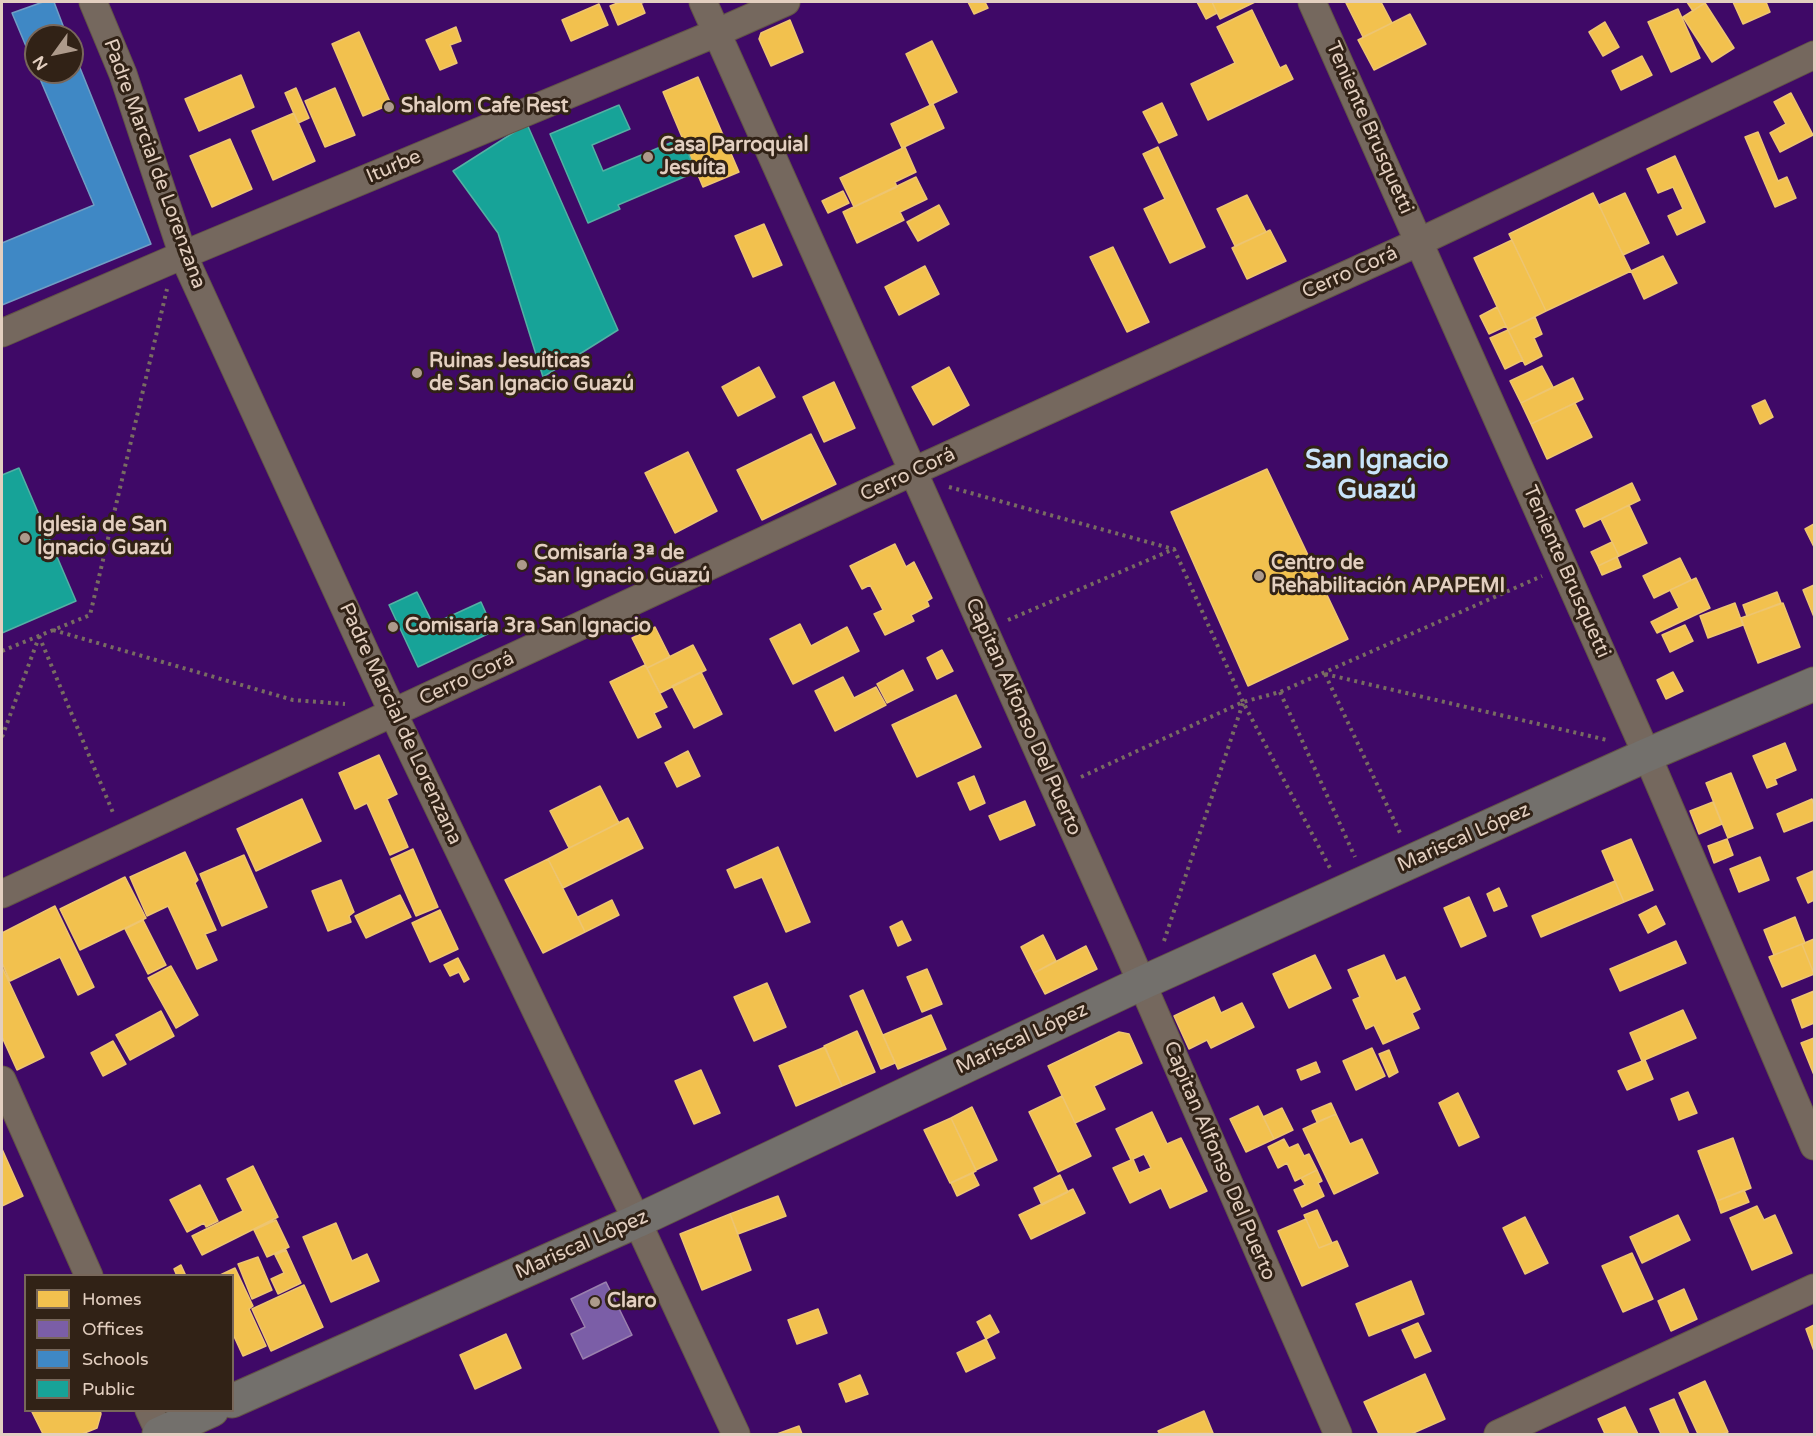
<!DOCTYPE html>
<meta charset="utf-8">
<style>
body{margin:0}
#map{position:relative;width:1816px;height:1436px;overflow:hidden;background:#493828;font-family:"Varela Round",sans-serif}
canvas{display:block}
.frame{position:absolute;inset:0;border:3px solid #e3cfc0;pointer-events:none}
.legend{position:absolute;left:24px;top:1274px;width:210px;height:138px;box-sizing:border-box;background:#312216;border:2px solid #78675a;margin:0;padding:8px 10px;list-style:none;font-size:18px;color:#e3cfc0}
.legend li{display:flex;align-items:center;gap:12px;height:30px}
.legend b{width:30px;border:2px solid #78675a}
.north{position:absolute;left:24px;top:24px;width:60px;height:60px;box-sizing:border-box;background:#312216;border:2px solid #78675a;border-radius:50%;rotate:237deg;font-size:16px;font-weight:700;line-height:24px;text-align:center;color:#e3cfc0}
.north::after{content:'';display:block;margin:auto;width:21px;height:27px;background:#ad9a8b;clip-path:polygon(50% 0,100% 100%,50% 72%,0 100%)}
</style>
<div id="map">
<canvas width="1816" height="1436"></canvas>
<div class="frame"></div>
<ul class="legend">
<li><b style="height:16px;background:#f2c14e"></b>Homes</li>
<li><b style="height:16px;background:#7b5ea7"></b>Offices</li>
<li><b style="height:16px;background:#3f88c5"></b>Schools</li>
<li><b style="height:16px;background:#17a398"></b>Public</li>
</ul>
<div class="north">N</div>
</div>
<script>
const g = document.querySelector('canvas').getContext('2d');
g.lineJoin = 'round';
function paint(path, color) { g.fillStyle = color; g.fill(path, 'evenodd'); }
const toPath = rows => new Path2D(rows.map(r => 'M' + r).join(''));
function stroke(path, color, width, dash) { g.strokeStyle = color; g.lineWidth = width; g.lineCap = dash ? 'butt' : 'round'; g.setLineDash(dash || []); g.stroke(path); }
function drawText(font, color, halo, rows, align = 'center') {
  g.font = font + ' "Varela Round",sans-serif'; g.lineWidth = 6; g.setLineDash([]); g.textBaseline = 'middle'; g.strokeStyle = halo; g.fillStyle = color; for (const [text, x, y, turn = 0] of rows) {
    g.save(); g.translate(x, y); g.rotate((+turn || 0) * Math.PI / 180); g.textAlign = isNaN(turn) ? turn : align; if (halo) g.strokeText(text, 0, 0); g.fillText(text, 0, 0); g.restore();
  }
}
const water = toPath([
 [2,2,1814,2,1814,1434,2,1434],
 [36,36,72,36,72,72,36,72],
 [26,1276,232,1276,232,1410,26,1410]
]);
const homes = toPath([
 [620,2,645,2,641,3,645,13,618,25,610,6,620,2],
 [968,2,985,2,988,8,974,14,968,2],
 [1197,2,1212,2,1217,13,1206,19,1197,2],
 [1212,2,1255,2,1220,19,1212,2],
 [1350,2,1381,2,1392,23,1363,37,1346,3,1350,2],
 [1687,2,1704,2,1705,3,1693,11,1687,2],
 [1733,2,1766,2,1770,12,1743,24,1733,2],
 [1705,3,1734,48,1712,62,1683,17,1705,3],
 [599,4,608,25,571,41,562,20,599,4],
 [1678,9,1700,58,1671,72,1648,22,1678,9],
 [1252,10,1280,68,1286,65,1293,79,1208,120,1191,84,1235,63,1217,27,1252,10],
 [1410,14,1426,44,1374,70,1358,40,1410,14],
 [790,20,803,52,771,66,759,39,761,33,790,20],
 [1605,22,1619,47,1603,56,1589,32,1605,22],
 [456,27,461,41,450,45,457,63,440,70,426,40,456,27],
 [359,32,391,104,363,116,332,44,359,32],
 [932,41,957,92,930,105,906,54,932,41],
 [1642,56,1652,75,1621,90,1612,71,1642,56],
 [241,75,254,107,199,131,185,99,241,75],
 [698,77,739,172,703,187,663,92,698,77],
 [296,88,309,118,298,123,285,93,296,88],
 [335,88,355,135,325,147,305,101,335,88],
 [1791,93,1813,135,1780,152,1770,133,1786,124,1774,102,1791,93],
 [1162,103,1177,135,1159,143,1143,112,1162,103],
 [933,104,944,128,902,148,891,124,933,104],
 [294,113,315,161,273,180,252,131,294,113],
 [1758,132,1778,181,1787,177,1796,198,1775,207,1745,137,1758,132],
 [230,139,252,189,212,207,190,156,230,139],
 [905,147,916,172,895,182,897,187,854,207,840,178,905,147],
 [1158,147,1205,247,1170,263,1144,209,1165,199,1143,154,1158,147],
 [1675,156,1705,222,1677,235,1668,216,1683,209,1673,187,1658,193,1647,169,1675,156],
 [916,177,927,199,900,212,904,220,857,243,843,212,916,177],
 [843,191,849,203,828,213,822,201,843,191],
 [1593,193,1631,271,1546,311,1509,234,1593,193],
 [1625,193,1649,243,1623,255,1599,205,1625,193],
 [1247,195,1266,232,1235,246,1217,209,1247,195],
 [939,205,949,224,918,241,907,222,939,205],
 [764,224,782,265,753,277,735,236,764,224],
 [1270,230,1286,261,1247,279,1232,248,1270,230],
 [1512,240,1546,311,1508,330,1474,258,1512,240],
 [1113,247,1149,322,1127,332,1090,257,1113,247],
 [1663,256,1677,283,1644,299,1631,271,1663,256],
 [925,266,939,294,899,315,885,287,925,266],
 [1497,307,1506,326,1489,334,1480,316,1497,307],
 [1535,317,1542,334,1534,338,1542,356,1525,365,1508,330,1535,317],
 [1508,330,1523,360,1505,369,1490,338,1508,330],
 [1542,366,1553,387,1521,403,1510,381,1542,366],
 [759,367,775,397,738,416,722,387,759,367],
 [949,367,969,405,933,425,912,387,949,367],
 [1573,378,1583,399,1531,424,1521,403,1573,378],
 [834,382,855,428,824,442,803,397,834,382],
 [1765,400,1773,417,1760,424,1752,406,1765,400],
 [1575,403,1592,437,1547,459,1531,424,1575,403],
 [811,434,836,484,762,520,737,470,811,434],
 [688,452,717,511,675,533,645,473,688,452],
 [1267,469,1348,639,1248,686,1171,512,1267,469],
 [1632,483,1640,500,1584,527,1576,510,1632,483],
 [1629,505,1647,543,1619,556,1601,519,1629,505],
 [1814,524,1814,547,1805,529,1814,524],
 [1612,542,1619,556,1598,566,1591,552,1612,542],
 [895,544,906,567,914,562,932,598,927,601,929,606,911,615,914,621,885,635,874,614,883,610,870,585,862,589,850,566,895,544],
 [1617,557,1621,567,1602,575,1598,566,1617,557],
 [1680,558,1691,580,1654,598,1643,576,1680,558],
 [1696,578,1710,608,1657,633,1651,622,1679,608,1670,590,1696,578],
 [1814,585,1814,617,1803,590,1814,585],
 [1777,592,1781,603,1747,616,1743,605,1777,592],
 [1735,603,1743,625,1708,638,1700,616,1735,603],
 [1783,603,1800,647,1758,663,1741,618,1783,603],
 [800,624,811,646,847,627,859,651,793,684,770,639,800,624],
 [1685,625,1693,641,1670,652,1662,635,1685,625],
 [655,627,670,657,647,668,632,638,655,627],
 [693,645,706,670,660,693,647,668,693,645],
 [942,650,953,671,937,679,927,658,942,650],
 [645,665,667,707,654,713,661,727,638,738,610,682,645,665],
 [903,670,913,690,887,703,877,684,903,670],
 [701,672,722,714,694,728,672,686,701,672],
 [1673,672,1683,691,1666,699,1657,680,1673,672],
 [843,677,854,698,876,687,886,705,835,731,815,691,843,677],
 [956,695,981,747,917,777,892,725,956,695],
 [1785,743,1796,770,1775,779,1777,784,1767,788,1753,756,1785,743],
 [688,751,700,776,677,787,665,763,688,751],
 [379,755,397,794,387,799,408,847,390,855,367,803,355,809,339,773,379,755],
 [1731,773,1753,828,1728,838,1706,783,1731,773],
 [974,776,985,803,970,810,958,783,974,776],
 [600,786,619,823,569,848,550,811,600,786],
 [302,799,321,841,256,871,237,829,302,799],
 [1812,799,1814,805,1814,820,1784,832,1777,814,1812,799],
 [1025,801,1035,825,1000,840,989,816,1025,801],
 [1713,802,1722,824,1699,834,1690,811,1713,802],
 [628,818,643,848,563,888,548,859,628,818],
 [1631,839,1653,890,1624,902,1602,851,1631,839],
 [1727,839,1733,855,1714,863,1708,846,1727,839],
 [778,847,810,922,786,932,762,877,735,888,727,870,778,847],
 [413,849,438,907,416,916,391,859,413,849],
 [185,852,198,880,195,883,216,930,205,934,217,960,197,969,168,906,147,916,130,877,185,852],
 [244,855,267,907,222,926,200,874,244,855],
 [1760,857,1769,880,1739,892,1730,869,1760,857],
 [548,859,585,932,543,953,505,880,548,859],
 [1813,871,1814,900,1808,903,1797,878,1813,871],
 [125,877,146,918,80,950,60,909,125,877],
 [341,880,354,912,349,916,351,922,328,931,312,891,341,880],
 [1615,881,1624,902,1541,937,1532,916,1615,881],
 [1499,888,1507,906,1494,911,1487,894,1499,888],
 [400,895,411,917,366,938,355,916,400,895],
 [1469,897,1486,936,1461,947,1444,908,1469,897],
 [612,900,619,915,585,932,578,917,612,900],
 [55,906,94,987,78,995,60,957,10,981,2,963,2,933,55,906],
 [1656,906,1665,924,1648,933,1639,915,1656,906],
 [440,910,458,949,430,962,412,923,440,910],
 [1795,917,1805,943,1774,955,1764,930,1795,917],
 [143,920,166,965,148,974,125,929,143,920],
 [902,921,911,940,898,946,890,927,902,921],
 [1043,935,1056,961,1034,973,1021,947,1043,935],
 [1814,939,1814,974,1802,944,1814,939],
 [1676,941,1686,963,1620,991,1610,969,1676,941],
 [1802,944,1814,974,1782,987,1769,957,1802,944],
 [1086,946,1097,969,1045,994,1034,973,1086,946],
 [1315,955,1331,988,1289,1008,1273,974,1315,955],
 [1384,955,1396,981,1405,977,1420,1009,1412,1013,1419,1028,1383,1044,1374,1025,1366,1029,1353,1000,1360,997,1348,970,1384,955],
 [458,958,469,979,464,982,459,972,450,976,444,965,458,958],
 [171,966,198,1015,176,1028,148,978,171,966],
 [2,967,44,1057,17,1070,2,1037,2,967],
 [927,969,942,1004,922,1012,907,977,927,969],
 [767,983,786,1027,754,1041,734,997,767,983],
 [863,990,895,1063,881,1069,850,996,863,990],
 [1814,991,1814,1023,1802,1028,1792,1000,1814,991],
 [1214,997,1221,1013,1242,1003,1254,1027,1211,1048,1207,1040,1189,1049,1174,1016,1214,997],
 [1683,1010,1696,1038,1642,1061,1630,1033,1683,1010],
 [161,1011,174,1036,130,1060,116,1035,161,1011],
 [931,1015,946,1049,898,1069,883,1035,931,1015],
 [857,1031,875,1072,842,1086,824,1046,857,1031],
 [1119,1032,1129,1034,1142,1063,1094,1086,1105,1109,1075,1123,1048,1066,1119,1032],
 [1814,1038,1814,1075,1801,1043,1814,1038],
 [113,1041,126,1064,103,1076,91,1053,113,1041],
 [825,1047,842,1086,796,1106,779,1066,825,1047],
 [1372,1048,1385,1076,1356,1090,1343,1061,1372,1048],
 [1389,1050,1398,1072,1389,1077,1379,1054,1389,1050],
 [1645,1060,1653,1079,1627,1090,1618,1071,1645,1060],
 [1316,1062,1320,1072,1301,1080,1297,1070,1316,1062],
 [701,1070,720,1113,694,1124,675,1081,701,1070],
 [1688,1092,1697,1113,1679,1120,1671,1099,1688,1092],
 [1458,1093,1479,1137,1459,1146,1439,1103,1458,1093],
 [1062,1096,1091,1156,1058,1172,1029,1112,1062,1096],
 [1331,1103,1336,1114,1317,1122,1312,1111,1331,1103],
 [1258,1106,1274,1139,1246,1152,1230,1119,1258,1106],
 [972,1107,997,1160,976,1170,951,1118,972,1107],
 [1282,1108,1293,1130,1274,1139,1263,1117,1282,1108],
 [1152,1112,1167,1144,1181,1138,1207,1191,1170,1208,1161,1188,1130,1203,1113,1168,1131,1160,1116,1129,1152,1112],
 [1144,1154,1151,1168,1139,1173,1133,1159,1144,1154],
 [1336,1114,1350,1144,1362,1139,1378,1173,1334,1194,1303,1129,1336,1114],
 [951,1118,976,1171,950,1183,924,1130,951,1118],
 [1733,1138,1751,1188,1717,1201,1698,1151,1733,1138],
 [1284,1139,1289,1148,1298,1144,1304,1156,1309,1154,1317,1170,1295,1181,1287,1163,1278,1168,1268,1147,1284,1139],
 [2,1149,23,1196,2,1206,2,1149],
 [253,1166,278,1217,202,1255,192,1236,243,1211,227,1179,253,1166],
 [1317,1170,1322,1181,1318,1183,1324,1196,1302,1207,1294,1190,1305,1185,1301,1178,1317,1170],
 [973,1173,979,1185,957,1196,951,1183,973,1173],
 [1060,1175,1068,1192,1042,1205,1034,1188,1060,1175],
 [200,1185,218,1221,206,1227,204,1223,187,1232,170,1200,200,1185],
 [1073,1189,1085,1213,1031,1239,1019,1215,1073,1189],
 [1744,1190,1749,1202,1721,1213,1717,1201,1744,1190],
 [778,1196,786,1216,738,1234,730,1214,778,1196],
 [1757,1206,1764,1220,1775,1215,1792,1253,1752,1270,1730,1218,1757,1206],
 [1317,1210,1332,1243,1319,1248,1304,1215,1317,1210],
 [730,1214,751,1270,702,1290,680,1234,730,1214],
 [1678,1215,1690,1240,1642,1263,1630,1237,1678,1215],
 [1525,1217,1548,1263,1525,1274,1503,1228,1525,1217],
 [1306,1219,1319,1248,1337,1241,1348,1266,1302,1286,1278,1231,1306,1219],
 [276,1220,289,1247,267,1257,254,1230,276,1220],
 [336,1223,352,1261,367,1254,379,1281,331,1302,303,1237,336,1223],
 [286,1250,301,1283,278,1294,271,1279,284,1273,275,1255,286,1250],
 [1632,1253,1653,1299,1623,1312,1602,1266,1632,1253],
 [258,1257,272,1290,252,1299,238,1264,258,1257],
 [181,1265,186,1276,177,1276,174,1269,181,1265],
 [235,1268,253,1306,249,1309,266,1346,243,1356,232,1332,232,1276,218,1276,235,1268],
 [1411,1281,1424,1314,1369,1336,1356,1304,1411,1281],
 [304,1285,323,1327,271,1351,252,1309,304,1285],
 [1684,1289,1697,1319,1671,1331,1658,1301,1684,1289],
 [818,1309,827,1333,797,1344,788,1320,818,1309],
 [990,1315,999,1332,986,1339,977,1322,990,1315],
 [1418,1323,1431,1351,1415,1358,1402,1330,1418,1323],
 [1814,1325,1814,1351,1806,1329,1814,1325],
 [506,1334,521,1368,475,1389,460,1355,506,1334],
 [986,1339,995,1358,966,1372,957,1353,986,1339],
 [1425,1374,1445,1419,1411,1434,1379,1434,1364,1402,1425,1374],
 [860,1375,868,1394,846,1402,839,1384,860,1375],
 [1705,1381,1728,1432,1723,1434,1698,1434,1679,1393,1705,1381],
 [1674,1399,1689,1434,1661,1434,1650,1409,1674,1399],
 [1625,1407,1638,1434,1605,1434,1598,1419,1625,1407],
 [31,1410,100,1410,101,1414,97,1428,82,1434,43,1434,31,1410],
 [1204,1411,1213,1433,1160,1434,1158,1431,1204,1411],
 [799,1426,802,1434,777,1434,799,1426]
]);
const offices = toPath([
 [606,1282,632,1335,583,1359,571,1334,585,1327,571,1299,606,1282]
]);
const schools = toPath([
 [43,2,54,2,67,36,36,36,36,70,12,13,43,2],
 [72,48,151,244,2,305,2,243,94,205,37,72,72,72,72,48]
]);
const public = toPath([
 [619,105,630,129,592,145,603,171,682,138,696,172,618,205,620,209,588,223,550,134,619,105],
 [527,124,618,330,543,377,498,233,453,171,527,124],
 [19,468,76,601,2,633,2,475,19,468],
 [417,592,433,624,481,602,494,631,418,667,389,605,417,592]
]);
const path = toPath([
 [949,487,1173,549],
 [1008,620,1174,549,1243,702,1330,868],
 [53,630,293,700,345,704],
 [39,636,114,815],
 [2,651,90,615,167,289],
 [1325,674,1607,740],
 [1325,674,1401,835],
 [1280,692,1355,857],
 [2,737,39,637],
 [1081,777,1243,702,1280,692,1542,576],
 [1164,941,1243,703]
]);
const minor = toPath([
 [93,2,123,74,183,255,393,713,637,1221,736,1434],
 [703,2,1126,947,1338,1434],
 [1312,2,1647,755,1814,1146],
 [2,333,183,255,716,33,786,2],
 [2,894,914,471,1419,242,1814,55],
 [2,1080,89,1276],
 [149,1410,160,1434],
 [1498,1434,1814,1288]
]);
const major = toPath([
 [232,1401,637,1221,1142,983,1647,755,1814,684],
 [159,1434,212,1410]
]);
const markers = [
 [389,107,6,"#ad9a8b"],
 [648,157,6,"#ad9a8b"],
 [417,373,6,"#ad9a8b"],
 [25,538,6,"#ad9a8b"],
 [522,565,6,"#ad9a8b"],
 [1259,576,6,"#ad9a8b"],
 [393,627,6,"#ad9a8b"],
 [595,1302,6,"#ad9a8b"]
];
const poiNames = [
 ["Shalom Cafe Rest",401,107],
 ["Casa Parroquial",660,146],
 ["Jesuíta",660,169],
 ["Ruinas Jesuíticas",429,362],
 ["de San Ignacio Guazú",429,385],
 ["Iglesia de San",37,526],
 ["Ignacio Guazú",37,549],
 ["Comisaría 3ª de",534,554],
 ["San Ignacio Guazú",534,577],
 ["Centro de",1271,564],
 ["Rehabilitación APAPEMI",1271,587],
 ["Comisaría 3ra San Ignacio",405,627],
 ["Claro",607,1302]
];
const streetNames = [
 ["Teniente Brusquetti",1369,128,66],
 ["Padre Marcial de Lorenzana",154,164,70],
 ["Iturbe",394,167,-23],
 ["Cerro Corá",1350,273,-24],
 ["Cerro Corá",908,475,-25],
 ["Teniente Brusquetti",1566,572,66],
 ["Cerro Corá",467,679,-25],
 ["Capitan Alfonso Del Puerto",1023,717,66],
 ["Padre Marcial de Lorenzana",400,724,65],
 ["Mariscal López",1464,838,-24],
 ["Mariscal López",1022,1039,-25],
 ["Capitan Alfonso Del Puerto",1219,1161,67],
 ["Mariscal López",582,1245,-24]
];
const districtNames = [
 ["San Ignacio",1377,461],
 ["Guazú",1377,491]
];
paint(water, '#3f0967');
paint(homes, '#f2c14e');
stroke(homes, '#eec570', 1.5);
paint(offices, '#7b5ea7');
stroke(offices, '#9a80ae', 1.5);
paint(schools, '#3f88c5');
stroke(schools, '#709dc4', 1.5);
paint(public, '#17a398');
stroke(public, '#54b0a4', 1.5);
stroke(minor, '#635547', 29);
stroke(major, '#635547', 35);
stroke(path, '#786c62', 4, [3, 4.5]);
stroke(minor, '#75685e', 27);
stroke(major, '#73706c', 33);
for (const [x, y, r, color] of markers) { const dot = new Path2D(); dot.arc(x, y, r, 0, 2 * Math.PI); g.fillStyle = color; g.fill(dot); stroke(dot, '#312216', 2); }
drawText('bold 20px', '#e3cfc0', '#312216', poiNames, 'left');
drawText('20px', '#e3cfc0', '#312216', streetNames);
drawText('bold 26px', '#c9e4f9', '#312216', districtNames);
</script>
